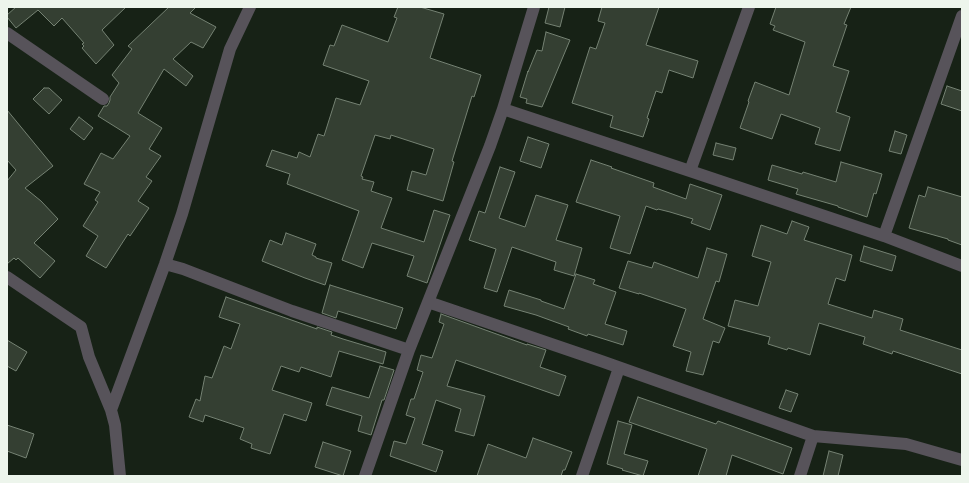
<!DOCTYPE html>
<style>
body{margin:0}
#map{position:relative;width:969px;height:483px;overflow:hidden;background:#172216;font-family:Barlow,sans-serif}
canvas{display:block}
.frame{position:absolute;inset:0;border:8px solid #edf5ec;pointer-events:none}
</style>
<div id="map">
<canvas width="969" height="483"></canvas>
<div class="frame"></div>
</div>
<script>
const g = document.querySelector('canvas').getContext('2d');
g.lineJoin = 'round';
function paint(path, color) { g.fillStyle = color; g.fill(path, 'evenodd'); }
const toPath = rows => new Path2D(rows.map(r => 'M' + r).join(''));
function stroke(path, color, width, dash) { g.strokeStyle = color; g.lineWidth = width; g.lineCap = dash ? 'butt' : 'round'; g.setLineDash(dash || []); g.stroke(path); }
const building = toPath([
 [16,7,126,7,102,30,114,45,96,64,82,48,84,46,82,44,84,43,62,18,54,26,38,10,16,28,7,17,7,15,16,7],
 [169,7,196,7,190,13,216,27,203,48,191,42,173,59,193,76,186,86,164,69,138,113,162,128,149,149,161,156,146,177,152,181,138,201,149,208,130,236,128,234,106,268,86,256,98,236,83,226,98,202,95,200,100,192,84,184,101,153,113,159,130,136,98,116,104,106,107,106,109,103,110,100,110,97,119,83,112,75,132,49,128,46,169,7],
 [398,7,420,7,444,14,430,58,481,75,474,97,472,96,452,161,454,162,443,201,407,190,412,171,426,175,434,149,391,135,390,139,375,135,361,176,363,177,362,179,374,182,371,191,392,198,381,228,424,242,434,210,450,215,427,283,407,276,414,256,372,243,363,268,342,260,359,211,287,184,290,174,266,166,272,150,297,158,299,152,310,157,318,134,324,136,336,98,360,105,369,81,323,65,330,45,334,46,342,25,388,42,397,18,394,17,398,7],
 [549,7,565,7,560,27,545,23,549,7],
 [602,7,659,7,646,45,698,61,693,78,669,70,662,93,656,91,647,118,649,119,643,137,610,127,613,116,572,103,590,47,596,49,605,23,598,21,602,7],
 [776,7,851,7,844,24,847,25,833,66,849,71,836,112,850,117,840,151,815,144,820,128,781,114,772,139,740,128,749,102,748,101,755,82,789,95,805,42,773,30,775,26,770,24,776,7],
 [546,32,570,40,542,107,526,103,527,99,520,97,528,71,528,72,537,50,542,51,546,32],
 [947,86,962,91,962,111,941,104,947,86],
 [44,88,49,88,62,100,49,114,33,99,44,88],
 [7,110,53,166,25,188,41,201,58,219,34,243,55,261,40,278,18,258,16,260,14,258,7,264,7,181,16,170,7,160,7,110],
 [79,117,93,128,84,140,70,129,79,117],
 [895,131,907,135,901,154,889,151,895,131],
 [528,137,549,144,541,168,520,161,528,137],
 [716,143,736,148,733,160,713,155,716,143],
 [591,160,612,167,611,168,654,183,653,187,686,199,690,184,722,195,710,230,691,223,693,219,670,212,658,209,657,210,646,206,630,254,610,248,620,216,576,202,591,160],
 [841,162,882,174,876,194,874,193,867,217,838,207,838,206,796,194,798,189,768,180,772,165,802,174,803,172,836,182,841,162],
 [500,167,515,172,499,218,525,227,536,195,568,205,556,240,582,248,574,276,554,270,556,262,512,247,497,292,484,288,496,249,469,240,479,211,485,213,500,167],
 [928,187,962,197,962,245,948,240,948,239,909,228,919,195,925,197,928,187],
 [792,221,809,227,804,240,852,255,845,281,836,278,828,304,872,318,874,310,903,319,900,330,962,350,962,374,893,351,892,354,863,344,865,337,819,323,810,355,788,348,787,350,768,344,770,337,728,326,735,300,758,306,771,262,752,256,761,225,787,234,792,221],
 [286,233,316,244,312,255,316,257,316,258,332,263,325,285,305,278,262,261,270,240,282,245,286,233],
 [864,246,896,256,892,271,860,261,864,246],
 [707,248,727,254,719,282,716,281,703,319,725,328,719,343,713,341,703,375,686,371,691,352,673,346,686,309,639,293,639,294,619,288,628,261,652,268,654,262,698,278,707,248],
 [576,274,595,280,593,284,616,292,605,324,627,331,623,345,588,334,587,336,568,329,569,327,536,315,504,306,509,290,541,300,541,301,564,309,576,274],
 [330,285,403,308,396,329,338,311,336,318,322,313,330,285],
 [226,297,317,329,317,327,332,332,331,335,343,339,386,352,383,364,339,351,331,377,301,367,299,372,281,366,272,390,312,403,306,421,284,414,270,454,251,448,252,444,240,439,244,428,205,415,203,422,189,417,196,399,200,401,205,376,212,378,224,346,231,349,240,324,219,317,226,297],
 [441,314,527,345,527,344,546,350,540,367,566,376,559,396,456,360,447,386,485,396,474,436,455,431,461,409,436,400,422,444,443,451,436,472,390,456,394,441,406,444,415,418,406,415,411,399,414,399,423,372,417,370,421,355,432,358,444,324,439,322,441,314],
 [7,340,27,352,16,371,7,366,7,340],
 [380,366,394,370,384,400,382,400,371,435,358,431,362,416,326,405,332,387,369,398,380,366],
 [786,390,798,394,791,412,779,408,786,390],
 [638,397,716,424,718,421,792,448,783,474,732,455,726,476,698,476,707,449,629,422,638,397],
 [618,421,632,425,624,454,648,461,643,476,622,470,623,469,607,464,618,421],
 [7,425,34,434,26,458,7,451,7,425],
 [533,438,572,452,565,470,563,470,561,476,477,476,488,444,526,458,533,438],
 [323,442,351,451,343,476,315,467,323,442],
 [829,451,843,455,838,476,823,476,829,451]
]);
const minor = toPath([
 [749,7,690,171,884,236],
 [962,16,884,236,962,266],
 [7,33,103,99],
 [503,109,690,171],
 [165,264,183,269,292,311,409,350],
 [7,277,81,327,89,357,111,410],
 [428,302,601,361,813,436,906,444,962,460],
 [120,476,115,425,111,410,165,264,182,214,230,49,250,7],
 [365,476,409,350,490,146,503,109,534,7],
 [582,476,619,368],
 [800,476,813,436]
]);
paint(building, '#343f32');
stroke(building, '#758273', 1);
stroke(minor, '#57535a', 12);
</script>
